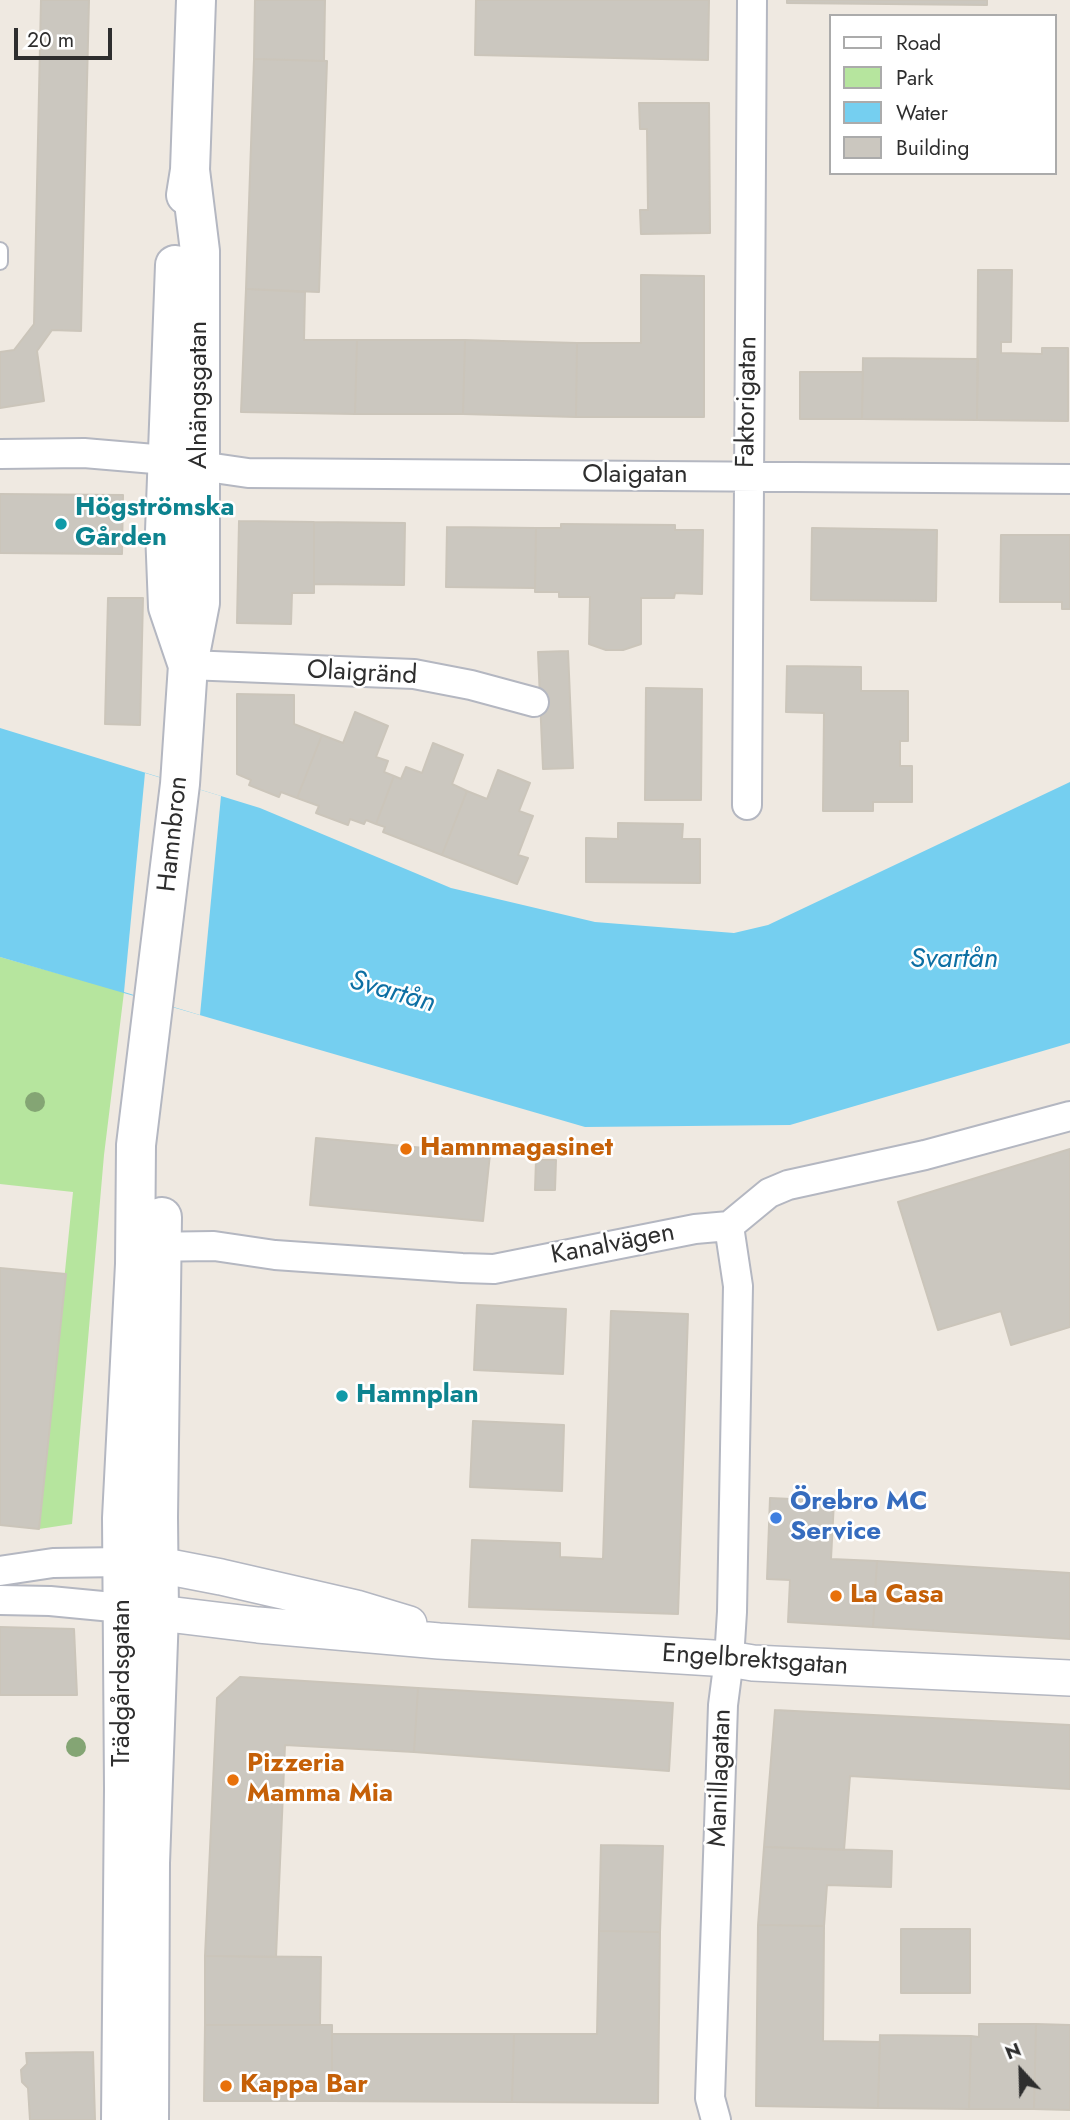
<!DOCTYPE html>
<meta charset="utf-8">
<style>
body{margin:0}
#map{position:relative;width:1070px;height:2120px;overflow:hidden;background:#efe9e1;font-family:Jost,sans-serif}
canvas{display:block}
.legend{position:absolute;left:829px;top:14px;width:228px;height:161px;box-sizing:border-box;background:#fff;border:2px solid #ababab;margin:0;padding:9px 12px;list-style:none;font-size:21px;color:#2e2e2e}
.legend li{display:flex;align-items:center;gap:14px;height:35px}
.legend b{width:35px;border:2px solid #ababab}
.north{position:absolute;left:986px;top:2036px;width:70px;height:70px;-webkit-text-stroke:5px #fff;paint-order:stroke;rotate:338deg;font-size:19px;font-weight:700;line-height:28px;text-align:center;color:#2e2e2e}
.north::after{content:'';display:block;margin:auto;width:24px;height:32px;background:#2e2e2e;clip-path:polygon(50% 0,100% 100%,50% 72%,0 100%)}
.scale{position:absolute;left:14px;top:28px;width:98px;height:32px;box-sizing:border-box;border:4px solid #2e2e2e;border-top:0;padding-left:9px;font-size:21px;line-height:24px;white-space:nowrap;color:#2e2e2e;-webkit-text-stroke:5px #fff;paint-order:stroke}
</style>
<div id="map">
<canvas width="1070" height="2120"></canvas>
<ul class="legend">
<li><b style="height:9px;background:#fff"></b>Road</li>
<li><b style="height:19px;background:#b6e59e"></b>Park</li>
<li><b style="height:19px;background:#75cff0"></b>Water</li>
<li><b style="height:19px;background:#cbc7bf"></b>Building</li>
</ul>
<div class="north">N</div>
<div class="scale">20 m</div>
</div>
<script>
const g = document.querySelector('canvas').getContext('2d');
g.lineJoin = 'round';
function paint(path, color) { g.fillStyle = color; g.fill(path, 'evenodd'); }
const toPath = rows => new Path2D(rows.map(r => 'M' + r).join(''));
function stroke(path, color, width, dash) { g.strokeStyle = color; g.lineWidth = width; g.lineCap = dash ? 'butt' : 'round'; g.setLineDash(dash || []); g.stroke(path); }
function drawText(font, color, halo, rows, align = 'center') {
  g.font = font + ' Jost,sans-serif'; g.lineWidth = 5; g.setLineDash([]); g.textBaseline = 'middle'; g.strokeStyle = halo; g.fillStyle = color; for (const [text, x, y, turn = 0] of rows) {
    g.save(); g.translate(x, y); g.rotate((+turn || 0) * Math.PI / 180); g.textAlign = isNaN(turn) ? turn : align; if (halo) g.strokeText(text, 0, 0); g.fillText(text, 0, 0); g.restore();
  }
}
const green = toPath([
 [0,957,124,992,104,1155,72,1524,39,1529,73,1192,0,1184]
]);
const water = toPath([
 [0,728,260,808,451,888,595,922,734,933,768,925,1070,782,1070,1043,790,1125,585,1127,0,957]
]);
const pier = toPath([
 [145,773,221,796,200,1015,124,992]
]);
const building = toPath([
 [41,0,89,0,81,331,52,330,37,351,44,401,0,408,0,352,14,350,34,324,41,0],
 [255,0,325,0,324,61,254,59,255,0],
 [476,0,709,0,708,60,475,55,476,0],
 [787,0,987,0,987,5,787,3,787,0],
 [254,59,327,61,319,292,246,289,254,59],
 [639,103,709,103,710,233,641,234,640,210,648,210,647,129,640,129,639,103],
 [978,270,1012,270,1011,342,1001,342,1001,353,1042,354,1042,348,1068,348,1068,421,977,420,978,270],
 [641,275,704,276,704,417,576,417,577,343,641,343,641,275],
 [246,289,305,292,304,340,357,340,355,414,241,412,246,289],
 [357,340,465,340,463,414,355,414,357,340],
 [465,340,577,343,576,417,463,414,465,340],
 [863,358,978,359,977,420,862,419,863,358],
 [800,372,863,372,862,419,800,419,800,372],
 [0,494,123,495,122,554,0,553,0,494],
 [239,521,314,522,314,593,292,593,291,624,237,623,239,521],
 [314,522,405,523,404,585,314,584,314,522],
 [561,524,675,525,675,530,703,530,702,594,675,593,674,598,641,598,641,644,623,650,606,650,589,644,590,597,559,597,559,592,535,592,536,528,561,528,561,524],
 [447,527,536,528,535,588,446,587,447,527],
 [812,528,937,530,936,601,811,600,812,528],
 [1001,535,1070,535,1070,609,1062,609,1062,602,1000,602,1001,535],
 [108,598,143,598,140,725,105,724,108,598],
 [568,651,573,768,543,769,538,652,568,651],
 [787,666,861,667,861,691,908,691,908,741,900,741,900,766,912,766,912,802,873,802,873,811,823,811,824,713,786,712,787,666],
 [646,688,702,689,701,800,645,800,646,688],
 [237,694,294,695,294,724,322,735,297,798,281,792,279,797,249,785,251,780,237,774,237,694],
 [355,712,388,726,376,757,388,761,384,772,394,776,376,824,366,820,364,824,350,819,348,825,316,813,319,806,297,798,322,735,343,743,355,712],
 [433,743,463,755,452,784,467,791,442,855,383,832,385,827,376,824,394,776,401,779,406,767,422,773,433,743],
 [498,770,530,783,519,811,533,816,518,855,528,858,517,884,442,855,467,791,487,799,498,770],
 [618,823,683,824,682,839,700,839,700,883,586,882,586,838,618,839,618,823],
 [316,1138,490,1154,483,1221,310,1205,316,1138],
 [1070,1149,1070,1327,1011,1345,1001,1311,938,1330,898,1202,1070,1149],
 [536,1160,556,1160,555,1190,535,1190,536,1160],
 [0,1268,66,1274,39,1529,0,1525,0,1268],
 [477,1305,566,1309,563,1374,474,1370,477,1305],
 [611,1311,688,1314,678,1614,469,1607,472,1540,560,1543,560,1557,603,1559,611,1311],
 [473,1421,564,1425,562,1491,470,1487,473,1421],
 [770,1498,834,1501,831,1559,877,1561,873,1627,788,1622,790,1580,767,1579,770,1498],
 [877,1561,1070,1573,1070,1639,873,1627,877,1561],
 [0,1627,74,1629,77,1695,0,1695,0,1627],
 [240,1677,418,1688,414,1752,285,1745,276,1957,205,1956,217,1698,240,1677],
 [418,1688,673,1703,669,1771,414,1752,418,1688],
 [775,1710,1070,1725,1070,1789,850,1776,844,1850,764,1847,775,1710],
 [601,1845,663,1846,660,1932,599,1931,601,1845],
 [764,1847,892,1851,891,1887,827,1885,824,1926,758,1925,764,1847],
 [758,1925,824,1926,823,2041,880,2042,878,2108,756,2106,758,1925],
 [901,1929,970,1929,970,1993,901,1993,901,1929],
 [599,1931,660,1932,658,2103,512,2102,514,2034,597,2034,599,1931],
 [205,1956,321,1957,320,2025,205,2025,205,1956],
 [979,2024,1036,2024,1034,2109,969,2109,971,2036,979,2037,979,2024],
 [1036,2024,1070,2025,1070,2110,1034,2109,1036,2024],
 [205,2025,332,2025,332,2101,204,2101,205,2025],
 [332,2034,514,2034,512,2102,332,2101,332,2034],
 [880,2035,971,2036,969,2109,878,2108,880,2035],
 [93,2052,95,2120,30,2120,28,2088,22,2082,21,2070,27,2064,26,2053,93,2052]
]);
const service = toPath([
 [0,250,0,262]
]);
const minor = toPath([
 [0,454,84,453,166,460],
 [200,466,248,473,1070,479],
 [188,665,414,674,471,685,534,702],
 [747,805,752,0],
 [145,1247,214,1246,275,1255,462,1268,494,1269,695,1229,729,1226,769,1193,788,1185,925,1155,1070,1116],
 [0,1571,53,1563,123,1562],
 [0,1600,50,1601,123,1608],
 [716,2120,710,2098,723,1705,729,1659,732,1612,738,1286,729,1226]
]);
const tertiary = toPath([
 [159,1565,221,1577,356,1608,409,1624],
 [159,1613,258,1625,439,1641,729,1659,753,1663,1070,1678]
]);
const secondary = toPath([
 [186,195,190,170,196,0],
 [175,265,165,531,168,607,187,663],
 [121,2120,124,1789,122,1518,135,1264,136,1145,180,784,188,665,200,603,200,251,190,170],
 [149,2120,150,1863,159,1613,158,1517,162,1217]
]);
const trees = [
 [35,1102],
 [76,1747]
];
const markers = [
 [61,524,7,"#0f9aa8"],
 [406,1149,7,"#e8710a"],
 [342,1396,7,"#0f9aa8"],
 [776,1518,7,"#3f7fe0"],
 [836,1596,7,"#e8710a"],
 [233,1780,7,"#e8710a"],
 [226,2086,7,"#e8710a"]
];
const streetNames = [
 ["Alnängsgatan",200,395,-90],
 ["Faktorigatan",748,402,-89],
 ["Olaigatan",635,476],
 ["Olaigränd",362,674,3],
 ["Hamnbron",174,834,-84],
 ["Kanalvägen",613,1245,-11],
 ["Engelbrektsgatan",755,1661,4],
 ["Trädgårdsgatan",123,1683,-90],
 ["Manillagatan",721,1778,-88]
];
const cultureNames = [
 ["Högströmska",75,509],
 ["Gården",75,539],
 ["Hamnplan",356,1396]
];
const foodNames = [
 ["Hamnmagasinet",420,1149],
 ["La Casa",850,1596],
 ["Pizzeria",247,1765],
 ["Mamma Mia",247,1795],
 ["Kappa Bar",240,2086]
];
const shopNames = [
 ["Örebro MC",790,1503],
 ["Service",790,1533]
];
const waterNames = [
 ["Svartån",954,960],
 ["Svartån",392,993,16]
];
paint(green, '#b6e59e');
paint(water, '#75cff0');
paint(pier, '#efe9e1');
paint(building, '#cbc7bf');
stroke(building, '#cbc5ba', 2);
stroke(service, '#b4b7c1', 18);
stroke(minor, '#b4b7c1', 32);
stroke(tertiary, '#b4b7c1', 38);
stroke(secondary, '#b4b7c1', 42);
stroke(service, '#fff', 14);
stroke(minor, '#fff', 28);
stroke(tertiary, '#fff', 35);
stroke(secondary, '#fff', 38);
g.fillStyle = '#84a574';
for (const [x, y] of trees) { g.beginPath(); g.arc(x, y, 10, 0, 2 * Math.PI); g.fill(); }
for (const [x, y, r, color] of markers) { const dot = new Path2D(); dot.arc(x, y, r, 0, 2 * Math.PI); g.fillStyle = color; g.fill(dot); stroke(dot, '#fff', 2.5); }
drawText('26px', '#2e2e2e', '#fff', streetNames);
drawText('bold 26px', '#0d838f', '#fff', cultureNames, 'left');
drawText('bold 26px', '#c56008', '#fff', foodNames, 'left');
drawText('bold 26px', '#366cbe', '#fff', shopNames, 'left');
drawText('italic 28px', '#0d6fa3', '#fff', waterNames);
</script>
